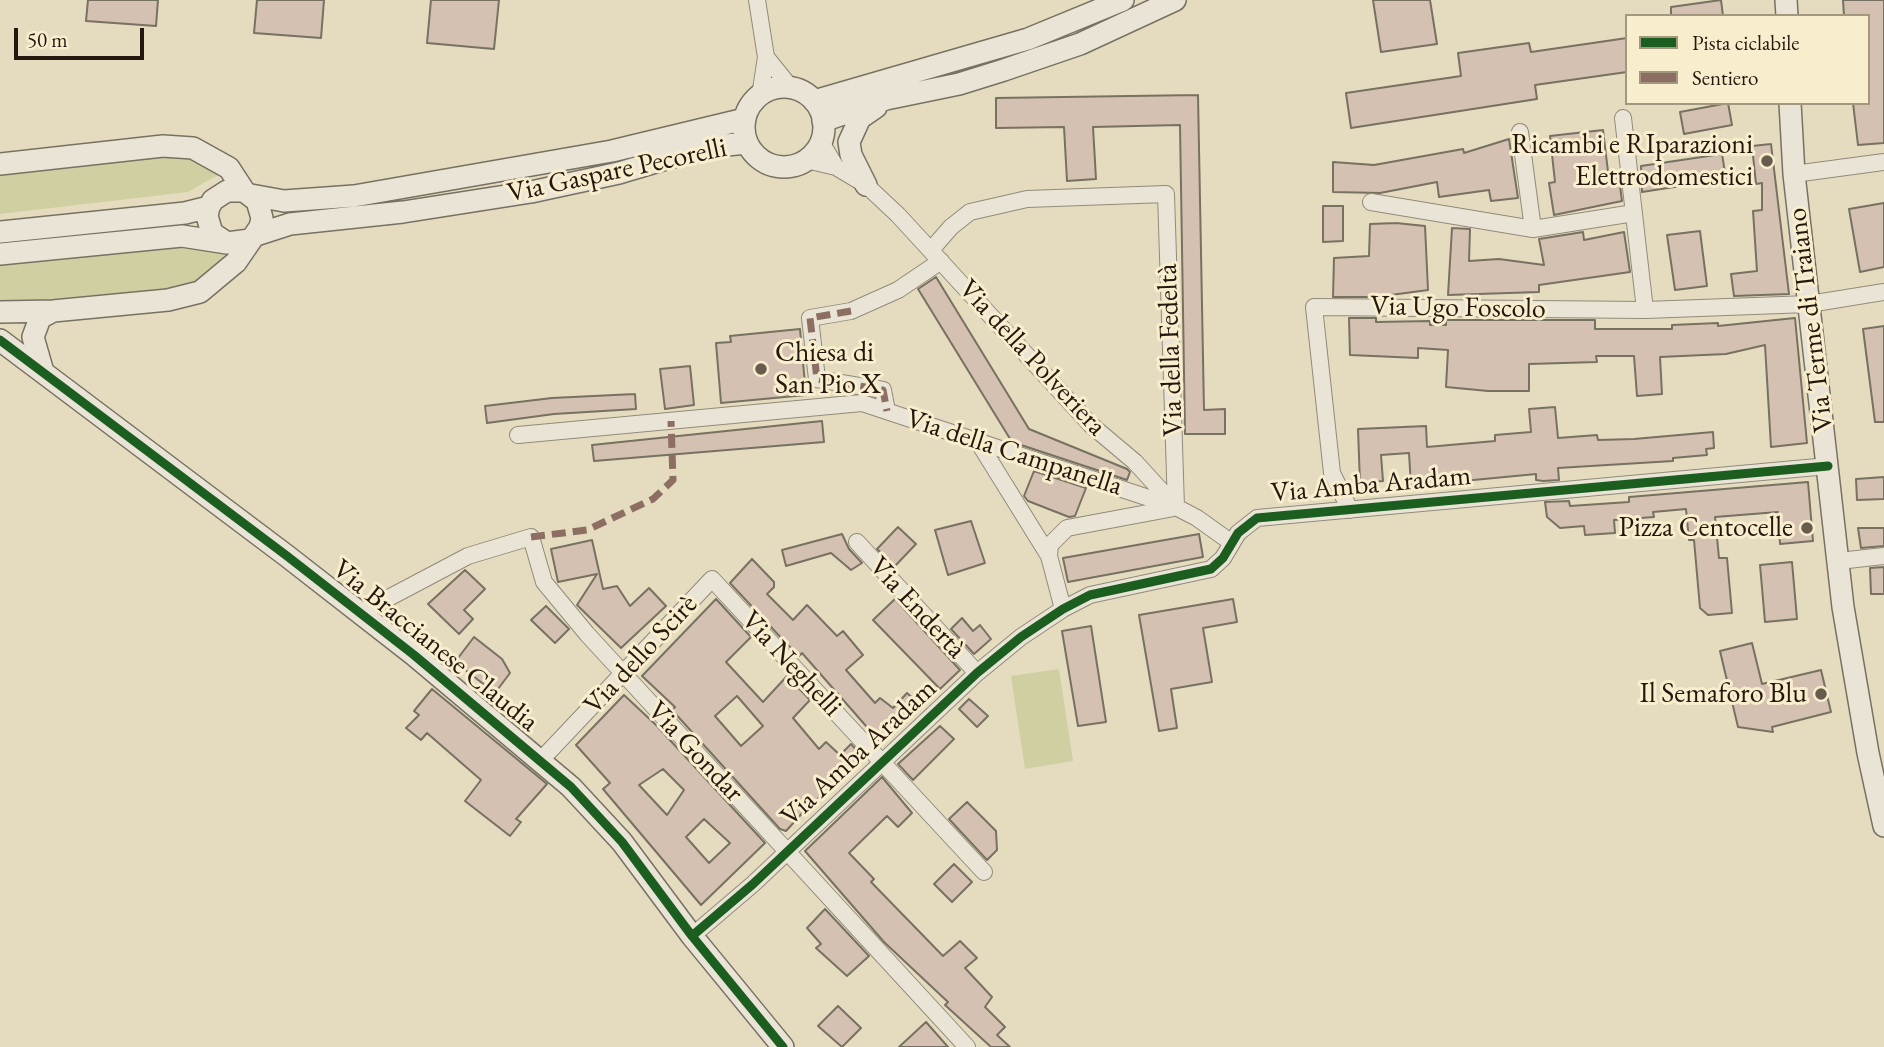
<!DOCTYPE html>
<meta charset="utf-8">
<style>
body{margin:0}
#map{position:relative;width:1884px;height:1047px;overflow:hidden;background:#e5dcbf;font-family:"EB Garamond",serif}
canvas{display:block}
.legend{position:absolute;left:1625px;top:14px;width:245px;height:91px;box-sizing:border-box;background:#f8edcc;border:2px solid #a39780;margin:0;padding:9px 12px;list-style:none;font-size:21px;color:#24170f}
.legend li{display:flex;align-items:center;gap:14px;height:35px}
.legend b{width:35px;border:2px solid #a39780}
.scale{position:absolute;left:14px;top:28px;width:130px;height:32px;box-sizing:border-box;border:4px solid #24170f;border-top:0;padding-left:9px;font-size:21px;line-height:24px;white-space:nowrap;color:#24170f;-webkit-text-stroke:5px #f8edcc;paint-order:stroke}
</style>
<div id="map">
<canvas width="1884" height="1047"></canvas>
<ul class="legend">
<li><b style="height:9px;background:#1b5e20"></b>Pista ciclabile</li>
<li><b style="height:9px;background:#8d6e63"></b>Sentiero</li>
</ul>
<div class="scale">50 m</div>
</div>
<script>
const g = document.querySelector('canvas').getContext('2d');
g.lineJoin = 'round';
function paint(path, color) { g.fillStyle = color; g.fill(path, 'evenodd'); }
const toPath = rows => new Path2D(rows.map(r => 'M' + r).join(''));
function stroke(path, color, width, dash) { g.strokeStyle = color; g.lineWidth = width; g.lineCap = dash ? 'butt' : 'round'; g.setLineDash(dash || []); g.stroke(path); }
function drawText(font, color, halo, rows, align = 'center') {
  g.font = font + ' "EB Garamond",serif'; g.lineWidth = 6; g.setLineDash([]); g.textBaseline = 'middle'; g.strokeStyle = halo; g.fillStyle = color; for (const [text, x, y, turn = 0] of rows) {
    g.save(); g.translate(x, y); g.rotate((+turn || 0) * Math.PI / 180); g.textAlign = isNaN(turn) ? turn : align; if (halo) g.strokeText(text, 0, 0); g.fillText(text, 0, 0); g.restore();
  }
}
const green = toPath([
 [159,154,188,155,225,174,214,177,188,192,0,214,0,174],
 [183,242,238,250,198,283,184,287,0,304,0,261],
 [1059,669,1073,761,1025,769,1011,676]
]);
const building = toPath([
 [88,0,158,0,156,26,86,21,88,0],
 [257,0,324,0,321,38,254,33,257,0],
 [431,0,499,0,494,49,427,43,431,0],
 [1373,0,1430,0,1437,44,1381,52,1373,0],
 [1721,0,1723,16,1671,16,1671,7,1721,0],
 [1843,0,1884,0,1884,143,1858,145,1853,103,1868,103,1868,16,1844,16,1843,0],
 [1627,38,1627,72,1535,85,1537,99,1351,128,1346,93,1461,76,1458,53,1529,43,1531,52,1627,38],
 [1198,95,1204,410,1225,409,1225,434,1185,434,1180,125,1093,127,1096,179,1067,181,1064,127,996,128,996,98,1198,95],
 [1728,103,1732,125,1684,134,1680,112,1728,103],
 [1603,130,1609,180,1619,178,1622,201,1554,215,1549,183,1555,182,1550,136,1603,130],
 [1509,139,1518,198,1491,201,1489,190,1439,197,1437,182,1380,193,1333,192,1333,162,1374,165,1463,149,1464,153,1509,139],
 [1771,144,1789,294,1734,296,1731,274,1757,271,1753,211,1762,210,1762,183,1756,184,1752,146,1771,144],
 [1722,154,1726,179,1642,192,1641,166,1722,154],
 [1884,203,1884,267,1860,272,1849,209,1884,203],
 [1323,206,1343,206,1343,241,1323,242,1323,206],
 [1396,223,1425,226,1428,290,1376,297,1333,297,1334,258,1369,256,1370,224,1396,223],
 [1452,228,1470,229,1469,261,1499,259,1544,265,1539,239,1583,232,1584,240,1624,232,1630,272,1539,285,1539,292,1448,295,1452,228],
 [1700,231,1707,286,1675,290,1667,235,1700,231],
 [936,277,1029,429,1127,469,1130,472,1127,480,1012,442,918,289,936,277],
 [1349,318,1376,318,1376,322,1430,321,1430,325,1446,325,1446,320,1595,320,1595,329,1672,329,1672,325,1718,323,1718,326,1795,318,1807,443,1771,447,1765,345,1726,354,1660,357,1662,394,1637,396,1634,356,1596,356,1597,362,1529,364,1529,391,1488,391,1446,387,1448,350,1418,348,1418,358,1350,355,1349,318],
 [1884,326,1884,422,1875,422,1863,329,1884,326],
 [800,329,806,395,721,403,716,343,731,342,730,336,800,329],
 [690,366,694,405,665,409,660,369,690,366],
 [635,394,636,409,554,414,487,423,485,406,552,398,635,394],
 [1555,407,1558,438,1597,435,1598,440,1634,439,1713,432,1714,448,1706,449,1707,455,1673,458,1673,461,1558,468,1559,480,1543,481,1536,480,1536,474,1411,486,1409,453,1381,455,1383,481,1360,483,1358,429,1426,426,1427,447,1495,441,1495,435,1531,432,1529,409,1555,407],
 [822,421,824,442,594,461,592,445,822,421],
 [1034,471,1086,488,1075,516,1069,517,1028,501,1024,496,1034,471],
 [1884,477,1884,499,1857,500,1856,479,1884,477],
 [1808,482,1813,541,1780,544,1778,512,1715,517,1719,558,1727,558,1732,613,1708,615,1700,608,1694,540,1689,540,1686,509,1653,512,1654,517,1614,520,1615,533,1585,535,1584,526,1560,528,1547,517,1545,502,1569,501,1570,506,1629,502,1629,497,1808,482],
 [971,521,985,563,948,575,935,530,971,521],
 [898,527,916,544,895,566,877,549,898,527],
 [1858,528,1884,528,1884,546,1861,548,1858,528],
 [842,534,849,549,862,563,851,570,831,553,786,566,782,550,842,534],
 [1199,534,1203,557,1068,582,1063,558,1199,534],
 [592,540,603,589,617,586,630,606,649,588,666,606,621,648,577,605,597,574,558,582,551,549,592,540],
 [752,559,774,582,774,587,767,594,793,620,807,605,837,636,843,631,863,655,846,670,875,703,880,698,893,708,907,693,919,704,880,742,802,653,799,656,784,641,730,583,752,559],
 [1792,562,1797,619,1765,622,1760,565,1792,562],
 [1884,567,1884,594,1871,594,1870,568,1884,567],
 [465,570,485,589,464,610,473,619,459,634,428,604,465,570],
 [716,599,751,637,726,662,763,702,787,676,810,700,793,718,819,749,826,742,840,755,851,744,864,758,806,809,786,831,780,829,672,710,675,707,642,676,716,599],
 [737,696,763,726,741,746,715,716,737,696],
 [895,599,960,670,940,689,873,620,895,599],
 [1233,599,1237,622,1203,628,1212,682,1171,689,1177,728,1159,731,1139,615,1233,599],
 [546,606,569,629,555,643,531,620,546,606],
 [962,618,973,631,980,625,991,639,974,654,951,629,962,618],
 [1091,626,1106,722,1078,726,1062,631,1091,626],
 [474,637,502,659,510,673,495,693,455,662,474,637],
 [1752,643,1762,684,1821,670,1831,712,1772,727,1773,732,1738,727,1720,651,1752,643],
 [432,689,547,784,516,819,521,822,510,836,465,801,481,780,427,733,421,740,406,728,419,715,414,711,432,689],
 [624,695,656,725,765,843,701,905,603,789,610,783,576,745,624,695],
 [663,769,684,790,667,815,639,785,663,769],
 [704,819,730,843,709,863,686,837,704,819],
 [969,699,988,716,977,727,959,709,969,699],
 [940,726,954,739,913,780,898,764,940,726],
 [882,777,912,813,898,827,887,816,849,853,874,879,871,882,943,956,960,941,977,958,965,968,992,997,985,1007,1005,1027,997,1035,1010,1047,991,1047,945,1005,948,1002,884,942,805,851,882,777],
 [967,802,996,831,997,850,987,860,949,819,967,802],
 [954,864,972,882,952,902,934,884,954,864],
 [825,909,869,956,847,976,816,948,821,944,807,928,825,909],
 [838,1006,861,1028,842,1047,818,1026,838,1006],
 [926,1022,948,1047,899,1047,926,1022]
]);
const street = toPath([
 [757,0,766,57,760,96],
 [766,57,791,88],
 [1623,118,1645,310],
 [1520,132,1533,229],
 [821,142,836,167],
 [806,160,836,167,866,185,898,215,1091,425,1135,462,1176,507,1197,518,1232,543],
 [1794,174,1884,162],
 [1371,202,1533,229,1634,213],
 [931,250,951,227,970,212,1027,199,1166,194,1176,507],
 [887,411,883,390,817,379,810,318,851,311,898,290,941,261],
 [518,435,862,403,1176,507],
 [977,440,1049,556],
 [1350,510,1332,473,1314,307,1645,310,1809,304,1884,292],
 [857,542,977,673],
 [1839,561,1884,556],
 [1063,609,1049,556,1050,545,1067,528,1174,508],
 [360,613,468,556,531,537,544,582,587,634,967,1047],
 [540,761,712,579,984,872],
 [692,936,753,884,977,673,1021,637,1063,609,1090,595,1211,569,1223,558,1238,533,1257,518,1828,466]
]);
const secondary = toPath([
 [1786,0,1787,16],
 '744 127a40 40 0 1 1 80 0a40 40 0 1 1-80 0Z',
 [814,101,1028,39,1123,0],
 [1790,103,1794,174,1843,607,1868,753,1884,826],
 [823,121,886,99,959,84,1004,70,1080,44,1175,0],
 [0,164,163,146,193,148,229,168,244,191],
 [866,185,851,155,849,142,860,118,876,107],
 [251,195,284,201,354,196,612,151,745,119],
 [0,232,185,213,209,207],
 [256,235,290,224,403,212,531,192,619,173,706,147,747,143],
 [0,254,182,236,227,243],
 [0,312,53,311,168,300,200,292,236,262,260,227,262,218,257,201,244,191,227,191,213,200,209,207,207,216,212,233,227,243,250,240],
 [0,340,287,556,414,655,571,787,622,842,692,936,783,1047],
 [43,372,33,337,40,318,53,311]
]);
const quiet = toPath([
 [851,311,810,318,817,379,883,390,887,411],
 [531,537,587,530,653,499,673,480,671,421]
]);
const cycleway = toPath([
 [0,340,287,556,414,655,571,787,622,842,692,936,783,1047],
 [692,936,753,884,977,673,1021,637,1063,609,1090,595,1211,569,1223,558,1238,533,1257,518,1828,466]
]);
const markers = [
 [1767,161,7,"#685c4d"],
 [761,369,7,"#685c4d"],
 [1807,528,7,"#685c4d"],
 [1821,694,7,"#685c4d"]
];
const poiNames = [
 ["Ricambi e RIparazioni",1753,145],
 ["Elettrodomestici",1753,177],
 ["Chiesa di",775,353,"left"],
 ["San Pio X",775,385,"left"],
 ["Pizza Centocelle",1793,528],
 ["Il Semaforo Blu",1807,694]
];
const streetNames = [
 ["Via Gaspare Pecorelli",617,171,-12],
 ["Via Ugo Foscolo",1458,308,1],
 ["Via Terme di Traiano",1811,320,-97],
 ["Via della Fedeltà",1171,350,-92],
 ["Via della Polveriera",1032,358,47],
 ["Via della Campanella",1014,453,18],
 ["Via Amba Aradam",1371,485,-5],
 ["Via Endertà",917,608,47],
 ["Via Braccianese Claudia",435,646,39],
 ["Via dello Scirè",641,655,-47],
 ["Via Neghelli",791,664,47],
 ["Via Gondar",695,752,47],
 ["Via Amba Aradam",859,753,-43]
];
paint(green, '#d0cfa2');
paint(building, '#d4c1b1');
stroke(building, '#777162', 2);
stroke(street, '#918b7a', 18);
stroke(secondary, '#777162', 24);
stroke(street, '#e9e4d6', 16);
stroke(secondary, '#e9e4d6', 21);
stroke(quiet, '#8d6e63', 7, [14, 7]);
stroke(cycleway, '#1b5e20', 9);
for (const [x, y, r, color] of markers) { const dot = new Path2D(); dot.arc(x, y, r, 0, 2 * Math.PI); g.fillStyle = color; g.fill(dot); stroke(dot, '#f8edcc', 2.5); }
drawText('28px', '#24170f', '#f8edcc', poiNames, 'right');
drawText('28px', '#24170f', '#f8edcc', streetNames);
</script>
